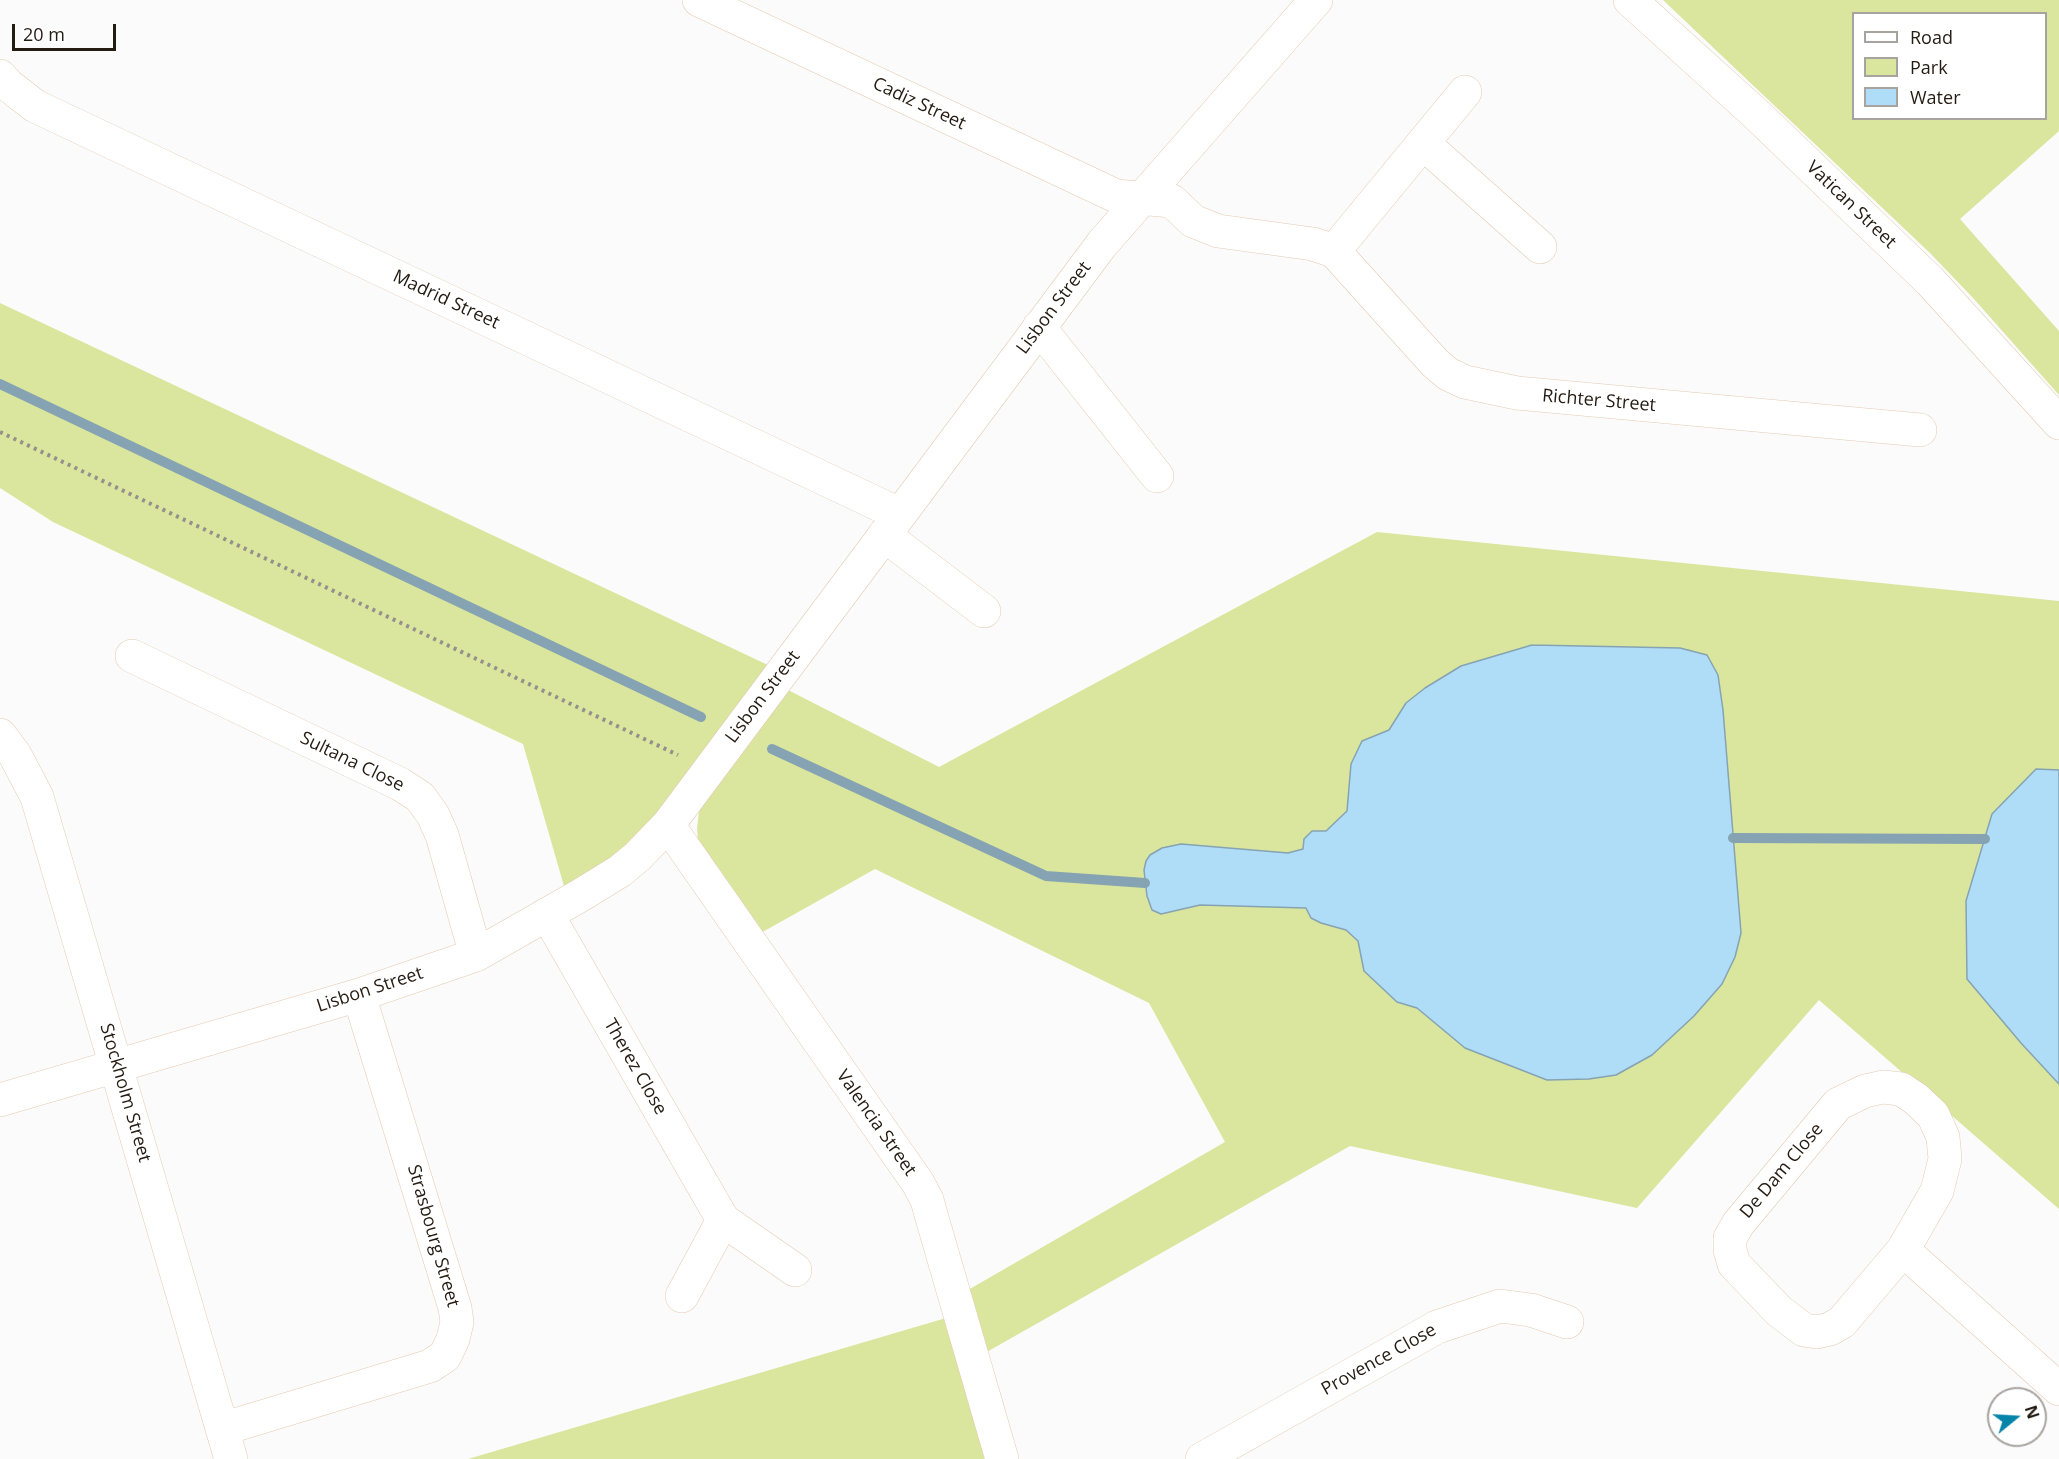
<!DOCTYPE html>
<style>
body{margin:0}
#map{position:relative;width:2059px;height:1459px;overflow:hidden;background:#fbfbfb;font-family:"Open Sans",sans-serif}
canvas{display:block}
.legend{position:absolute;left:1852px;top:12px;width:195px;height:108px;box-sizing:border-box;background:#fff;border:2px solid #a7a4a0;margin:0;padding:8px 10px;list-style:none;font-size:18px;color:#241b12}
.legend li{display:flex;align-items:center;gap:12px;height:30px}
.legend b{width:30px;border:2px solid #a7a4a0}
.north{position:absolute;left:1987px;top:1387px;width:60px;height:60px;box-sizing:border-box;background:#fff;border:2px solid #a7a4a0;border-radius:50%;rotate:72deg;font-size:16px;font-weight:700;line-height:24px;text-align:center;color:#241b12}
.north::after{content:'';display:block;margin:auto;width:21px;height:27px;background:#0484a8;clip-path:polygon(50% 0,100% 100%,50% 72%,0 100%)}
.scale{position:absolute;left:12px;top:24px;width:104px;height:27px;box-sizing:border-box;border:3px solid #241b12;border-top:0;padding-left:8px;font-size:18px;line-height:21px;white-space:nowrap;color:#241b12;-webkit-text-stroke:4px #fff;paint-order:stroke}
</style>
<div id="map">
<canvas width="2059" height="1459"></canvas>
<ul class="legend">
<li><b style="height:8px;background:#fff"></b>Road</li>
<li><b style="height:16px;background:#dae59d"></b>Park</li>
<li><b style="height:16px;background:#afddf7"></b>Water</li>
</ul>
<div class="north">N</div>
<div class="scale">20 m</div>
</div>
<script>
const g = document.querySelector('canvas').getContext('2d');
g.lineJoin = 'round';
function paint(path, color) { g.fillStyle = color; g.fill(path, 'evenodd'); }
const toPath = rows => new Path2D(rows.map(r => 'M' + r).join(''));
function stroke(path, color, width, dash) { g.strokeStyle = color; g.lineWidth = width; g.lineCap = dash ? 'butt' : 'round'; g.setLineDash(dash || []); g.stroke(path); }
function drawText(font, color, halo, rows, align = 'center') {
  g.font = font + ' "Open Sans",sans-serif'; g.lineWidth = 5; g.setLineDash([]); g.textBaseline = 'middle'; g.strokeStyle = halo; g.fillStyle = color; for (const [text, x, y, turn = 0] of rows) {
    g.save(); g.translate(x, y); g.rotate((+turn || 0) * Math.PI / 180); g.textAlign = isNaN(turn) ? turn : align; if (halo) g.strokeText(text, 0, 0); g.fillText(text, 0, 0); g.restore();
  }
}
const green = toPath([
 [1663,0,2059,0,2059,131,1960,219,2059,331,2059,395,1974,299,1930,253],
 [1854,14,2046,14,2046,118,1854,118],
 [0,303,770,666,657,816,614,857,564,886,523,744,53,522,0,488],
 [1377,532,2059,601,2059,1209,1819,1000,1637,1208,1350,1146,985,1353,968,1290,1225,1142,1149,1003,875,869,759,934,698,840,697,828,699,812,706,798,788,690,939,767],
 [946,1318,986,1459,468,1459]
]);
const water = toPath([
 [1532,645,1680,648,1707,655,1718,675,1723,710,1741,933,1735,957,1722,984,1694,1016,1652,1055,1616,1075,1589,1079,1547,1080,1465,1048,1417,1008,1397,1002,1364,971,1358,941,1346,930,1321,923,1311,918,1306,908,1200,905,1161,914,1152,910,1147,896,1144,870,1146,861,1150,855,1162,848,1181,844,1288,853,1303,849,1304,839,1312,831,1326,831,1347,811,1351,764,1362,741,1389,730,1406,703,1425,688,1461,666,1532,645],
 [2036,769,2059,770,2059,1084,2021,1043,1967,979,1966,901,1992,814,2036,769]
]);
const stream = toPath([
 [0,384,701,717],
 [772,749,1046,876,1145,883],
 [1733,838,1985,839]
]);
const path = toPath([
 [0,432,678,755]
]);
const minor = toPath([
 [699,0,1116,196,1172,201,1193,221,1218,231,1313,244,1334,251,1435,363,1448,374,1465,382,1517,393,1920,430],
 [0,76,8,85,35,106,899,514],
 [1423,143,1540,247],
 [1334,251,1465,92],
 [1039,327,1157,476],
 [884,535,984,611],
 [132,656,400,784,420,797,433,815,442,835,476,955],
 [0,735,15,755,37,797,231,1459],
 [668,825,918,1183,927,1200,932,1218,1002,1459],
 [547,914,723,1220,795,1270],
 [1883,1087,1901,1089,1916,1099,1933,1115,1943,1137,1945,1159,1937,1191,1903,1250,1842,1322,1830,1329,1817,1332,1804,1330,1779,1311,1734,1264,1730,1250,1730,1238,1738,1224,1838,1104,1865,1091,1883,1087],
 [0,1100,359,995,476,955,581,895,620,871,637,857,668,825,1102,244,1316,0],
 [1903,1250,2059,1389],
 [682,1296,723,1220],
 [222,1429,430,1366,445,1356,453,1339,457,1322,455,1308,359,995],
 [1202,1459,1437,1327,1500,1306,1531,1310,1567,1322]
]);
const tertiary = toPath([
 [1630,0,1756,114,1930,281,2059,423]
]);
const streetNames = [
 ["Cadiz Street",919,104,25],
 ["Vatican Street",1851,205,44],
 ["Madrid Street",446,300,25],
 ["Lisbon Street",1054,308,-53],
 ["Richter Street",1599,401,5],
 ["Lisbon Street",763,697,-53],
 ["Sultana Close",352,762,26],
 ["Lisbon Street",370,990,-18],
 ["Therez Close",635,1067,60],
 ["Stockholm Street",125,1093,74],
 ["Valencia Street",876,1123,55],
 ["De Dam Close",1782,1171,-50],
 ["Strasbourg Street",433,1236,74],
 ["Provence Close",1379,1360,-29]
];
paint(green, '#dae59d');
paint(water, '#afddf7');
stroke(water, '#85a3b2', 1.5);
stroke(stream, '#85a3b2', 10);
stroke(minor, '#e3cab2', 34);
stroke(tertiary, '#e3cab2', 34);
stroke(path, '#94908b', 4, [3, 4.5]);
stroke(minor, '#fff', 33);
stroke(tertiary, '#fff', 33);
drawText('18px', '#241b12', '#fff', streetNames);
</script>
